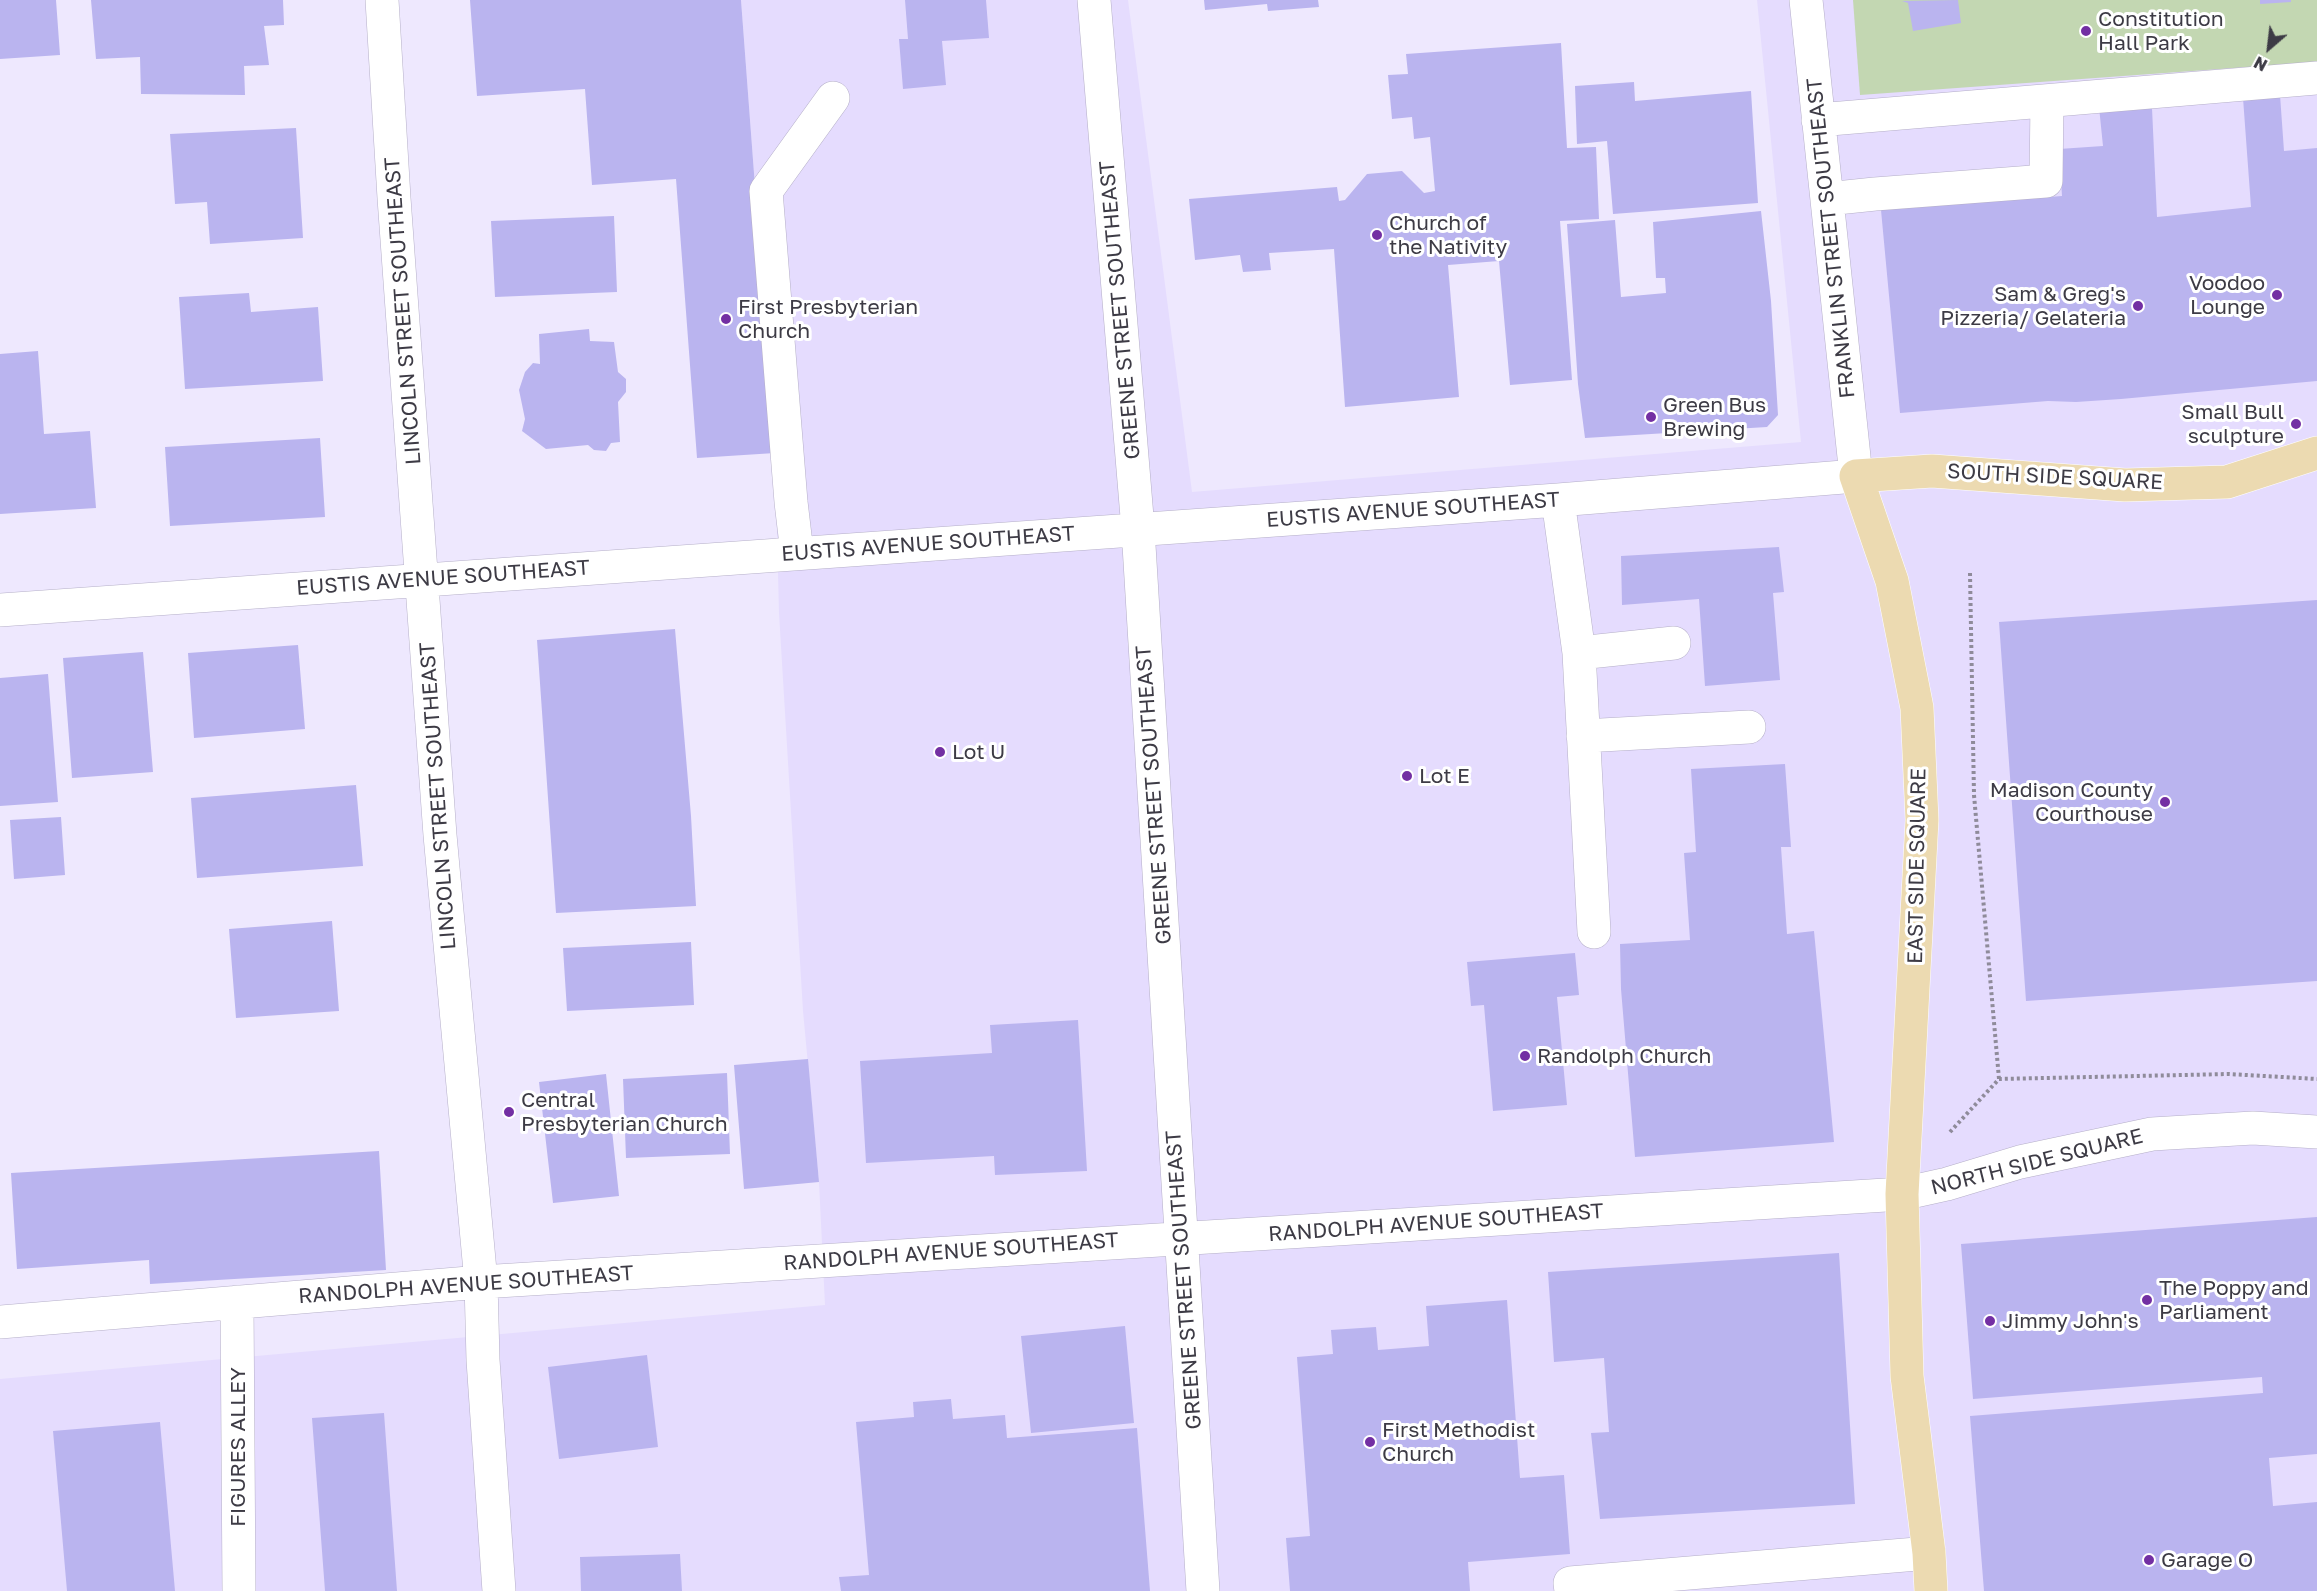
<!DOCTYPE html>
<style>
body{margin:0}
#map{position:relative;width:2317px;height:1591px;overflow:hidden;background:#eee8fe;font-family:"Golos Text",sans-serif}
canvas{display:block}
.north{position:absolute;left:2239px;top:18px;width:60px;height:60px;-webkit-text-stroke:4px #fff;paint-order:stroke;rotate:208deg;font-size:16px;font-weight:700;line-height:24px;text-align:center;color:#3d3b45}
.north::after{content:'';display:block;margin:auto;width:21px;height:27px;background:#3d3b45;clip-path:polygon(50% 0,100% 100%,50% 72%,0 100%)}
</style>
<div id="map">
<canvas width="2317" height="1591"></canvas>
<div class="north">N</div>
</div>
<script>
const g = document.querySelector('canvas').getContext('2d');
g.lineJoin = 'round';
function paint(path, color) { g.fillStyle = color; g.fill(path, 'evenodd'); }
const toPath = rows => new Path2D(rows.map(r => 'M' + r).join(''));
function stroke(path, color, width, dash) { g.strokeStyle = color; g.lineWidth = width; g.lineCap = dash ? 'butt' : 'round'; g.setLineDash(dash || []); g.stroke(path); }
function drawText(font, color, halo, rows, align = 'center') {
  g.font = font + ' "Golos Text",sans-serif'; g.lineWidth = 6; g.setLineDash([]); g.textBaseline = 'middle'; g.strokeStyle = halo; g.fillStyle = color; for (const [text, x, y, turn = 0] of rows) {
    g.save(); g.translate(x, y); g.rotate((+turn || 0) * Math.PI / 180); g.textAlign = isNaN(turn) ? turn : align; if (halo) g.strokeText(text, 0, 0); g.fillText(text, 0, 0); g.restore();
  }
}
const built = toPath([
 [741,0,1128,0,1192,492,1801,442,1757,0,2317,0,2317,1591,0,1591,0,1379,825,1305,819,1182,803,1011,779,613,775,453]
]);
const green = toPath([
 [1853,0,2317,0,2317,62,1860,95]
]);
const building = toPath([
 [0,0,56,0,60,55,0,59],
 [91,0,283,0,284,25,264,26,269,65,244,66,245,95,141,94,140,57,96,59],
 [470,0,741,0,775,453,697,458,676,179,592,185,585,89,477,96],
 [905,0,986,0,989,38,942,41,946,85,903,89,899,39,908,39],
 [1204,0,1318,0,1319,7,1268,11,1267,4,1205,10],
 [1958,0,1961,23,1913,31,1908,3,1902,1],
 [2260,0,2291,0,2291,2,2260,4],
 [1561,43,1567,148,1596,147,1599,219,1560,221,1572,380,1510,385,1499,261,1448,265,1459,397,1345,407,1334,249,1269,253,1271,270,1243,272,1240,255,1195,260,1189,199,1337,187,1339,201,1345,200,1367,174,1402,171,1424,193,1435,191,1430,137,1414,139,1412,117,1392,119,1388,75,1408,74,1406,54],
 [1634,82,1635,101,1751,91,1758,203,1613,214,1607,141,1577,144,1575,86],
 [2280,95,2284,151,2317,148,2317,381,2121,399,2076,402,2048,401,1900,413,1881,210,2062,196,2059,149,2103,146,2099,107,2152,108,2157,217,2251,207,2243,98],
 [296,128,303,238,210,244,207,202,175,204,170,134],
 [1761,211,1771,301,1778,415,1767,427,1585,438,1578,384,1567,224,1615,220,1621,297,1666,293,1665,278,1656,278,1653,222],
 [614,216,617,292,495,297,491,221],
 [249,293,251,312,318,307,323,381,185,389,179,297],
 [589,329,590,341,614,342,618,372,626,379,626,392,618,402,620,442,611,443,606,451,594,450,588,445,546,449,522,431,525,419,519,390,525,372,533,363,540,364,539,334],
 [38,351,44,434,90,431,96,508,0,514,0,354],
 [320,438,325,517,170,526,165,447],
 [1779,547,1784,592,1773,593,1780,680,1705,686,1699,599,1622,605,1621,556],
 [2317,600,2317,981,2026,1001,1999,622],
 [675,629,691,816,696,906,556,913,537,640],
 [298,645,305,729,194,738,188,653],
 [143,652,153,772,72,778,63,658],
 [48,674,58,802,0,806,0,678],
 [1785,764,1791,847,1781,847,1787,934,1814,931,1834,1142,1635,1157,1621,989,1620,944,1690,940,1684,853,1696,852,1691,769],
 [356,785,363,866,197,878,191,798],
 [61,817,65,875,14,879,10,820],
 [332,921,339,1011,236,1018,229,929],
 [691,942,694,1005,567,1011,563,948],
 [1575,953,1579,995,1557,997,1567,1105,1493,1111,1484,1005,1471,1006,1467,962],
 [1078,1020,1087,1171,995,1175,994,1156,866,1163,860,1061,992,1053,990,1025],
 [808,1059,819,1182,744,1189,734,1065],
 [727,1073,730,1154,626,1158,623,1079],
 [606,1074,619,1196,553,1203,539,1082],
 [379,1151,386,1270,150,1284,149,1260,17,1269,11,1173],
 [2317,1217,2317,1454,2269,1458,2273,1506,2317,1502,2317,1591,1984,1591,1970,1416,2263,1393,2262,1377,1973,1399,1961,1244],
 [1839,1253,1855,1504,1600,1519,1591,1433,1609,1432,1604,1358,1554,1362,1548,1272],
 [1507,1300,1520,1478,1564,1475,1570,1554,1468,1562,1470,1591,1290,1591,1286,1538,1310,1536,1297,1357,1333,1354,1331,1330,1376,1327,1378,1350,1429,1346,1426,1306],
 [1125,1326,1134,1423,1031,1433,1021,1336],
 [647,1355,658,1447,559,1459,548,1367],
 [951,1399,953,1419,1005,1415,1007,1438,1137,1428,1150,1591,841,1591,839,1577,869,1575,856,1422,914,1417,913,1402],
 [384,1413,397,1591,325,1591,312,1418],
 [160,1422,175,1591,67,1591,53,1431],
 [680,1554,682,1591,581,1591,580,1557]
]);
const path = toPath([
 [1970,573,1974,795,1999,1079],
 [1950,1132,1999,1079,2229,1074,2317,1079]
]);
const minor = toPath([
 [382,0,394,198,440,835,481,1282,483,1360,499,1591],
 [1094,0,1138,529,1203,1591],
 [1818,120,2317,78],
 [1827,199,1875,194,2046,181,2047,101],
 [1558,500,1579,653,1594,932],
 [797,553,791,502,766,191,833,98],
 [0,610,1558,500,1856,476,1806,0],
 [1579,653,1674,643],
 [1583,736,1749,727],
 [237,1302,239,1591],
 [0,1322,481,1282,1902,1194,1947,1184,2020,1162,2152,1134,2253,1128,2317,1132],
 [1571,1591,1570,1583,1929,1553]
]);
const major = toPath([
 [1931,1591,1929,1553,1907,1376,1902,1194,1922,820,1917,708,1892,581,1856,476,1932,471,2125,485,2227,482,2317,453]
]);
const markers = [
 [2086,31,6,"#732fa3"],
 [1377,235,6,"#732fa3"],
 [2277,295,6,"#732fa3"],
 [2138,306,6,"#732fa3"],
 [726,319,6,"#732fa3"],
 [1651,417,6,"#732fa3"],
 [2296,424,6,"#732fa3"],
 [940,752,6,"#732fa3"],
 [1407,776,6,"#732fa3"],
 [2165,802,6,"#732fa3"],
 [1525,1056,6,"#732fa3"],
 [509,1112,6,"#732fa3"],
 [2147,1300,6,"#732fa3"],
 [1990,1321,6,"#732fa3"],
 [1370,1442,6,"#732fa3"],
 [2149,1560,6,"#732fa3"]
];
const poiNames = [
 ["Constitution",2098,19],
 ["Hall Park",2098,43],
 ["Church of",1389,223],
 ["the Nativity",1389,247],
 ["Voodoo",2265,283,"right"],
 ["Lounge",2265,307,"right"],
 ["Sam & Greg's",2126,294,"right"],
 ["Pizzeria/ Gelateria",2126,318,"right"],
 ["First Presbyterian",738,307],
 ["Church",738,331],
 ["Green Bus",1663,405],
 ["Brewing",1663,429],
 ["Small Bull",2284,412,"right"],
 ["sculpture",2284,436,"right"],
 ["Lot U",952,752],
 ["Lot E",1419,776],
 ["Madison County",2153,790,"right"],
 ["Courthouse",2153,814,"right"],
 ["Randolph Church",1537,1056],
 ["Central",521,1100],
 ["Presbyterian Church",521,1124],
 ["The Poppy and",2159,1288],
 ["Parliament",2159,1312],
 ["Jimmy John's",2002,1321],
 ["First Methodist",1382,1430],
 ["Church",1382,1454],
 ["Garage O",2161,1560]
];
const streetNames = [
 ["FRANKLIN STREET SOUTHEAST",1831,238,-96],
 ["GREENE STREET SOUTHEAST",1120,310,-95],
 ["LINCOLN STREET SOUTHEAST",403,311,-94],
 ["SOUTH SIDE SQUARE",2055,477,3],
 ["EUSTIS AVENUE SOUTHEAST",1413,510,-4],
 ["EUSTIS AVENUE SOUTHEAST",928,544,-4],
 ["EUSTIS AVENUE SOUTHEAST",443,578,-4],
 ["GREENE STREET SOUTHEAST",1154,795,-94],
 ["LINCOLN STREET SOUTHEAST",438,796,-94],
 ["EAST SIDE SQUARE",1917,866,-89],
 ["NORTH SIDE SQUARE",2037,1162,-14],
 ["RANDOLPH AVENUE SOUTHEAST",1436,1223,-4],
 ["RANDOLPH AVENUE SOUTHEAST",951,1252,-4],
 ["GREENE STREET SOUTHEAST",1184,1280,-94],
 ["RANDOLPH AVENUE SOUTHEAST",466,1285,-4],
 ["FIGURES ALLEY",238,1447,-90]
];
paint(built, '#e5dcfe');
paint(green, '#c3d7b2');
paint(building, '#bab4ef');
stroke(minor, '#b5afc8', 34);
stroke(major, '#fff', 34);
stroke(path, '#8f8b9a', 4, [3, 3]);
stroke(minor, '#fff', 33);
stroke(major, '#ecdab1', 33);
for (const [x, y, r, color] of markers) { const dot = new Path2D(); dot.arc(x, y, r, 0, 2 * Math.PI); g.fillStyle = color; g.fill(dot); stroke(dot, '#fff', 2); }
drawText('21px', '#3d3b45', '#fff', poiNames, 'left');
drawText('21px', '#3d3b45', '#fff', streetNames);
</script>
